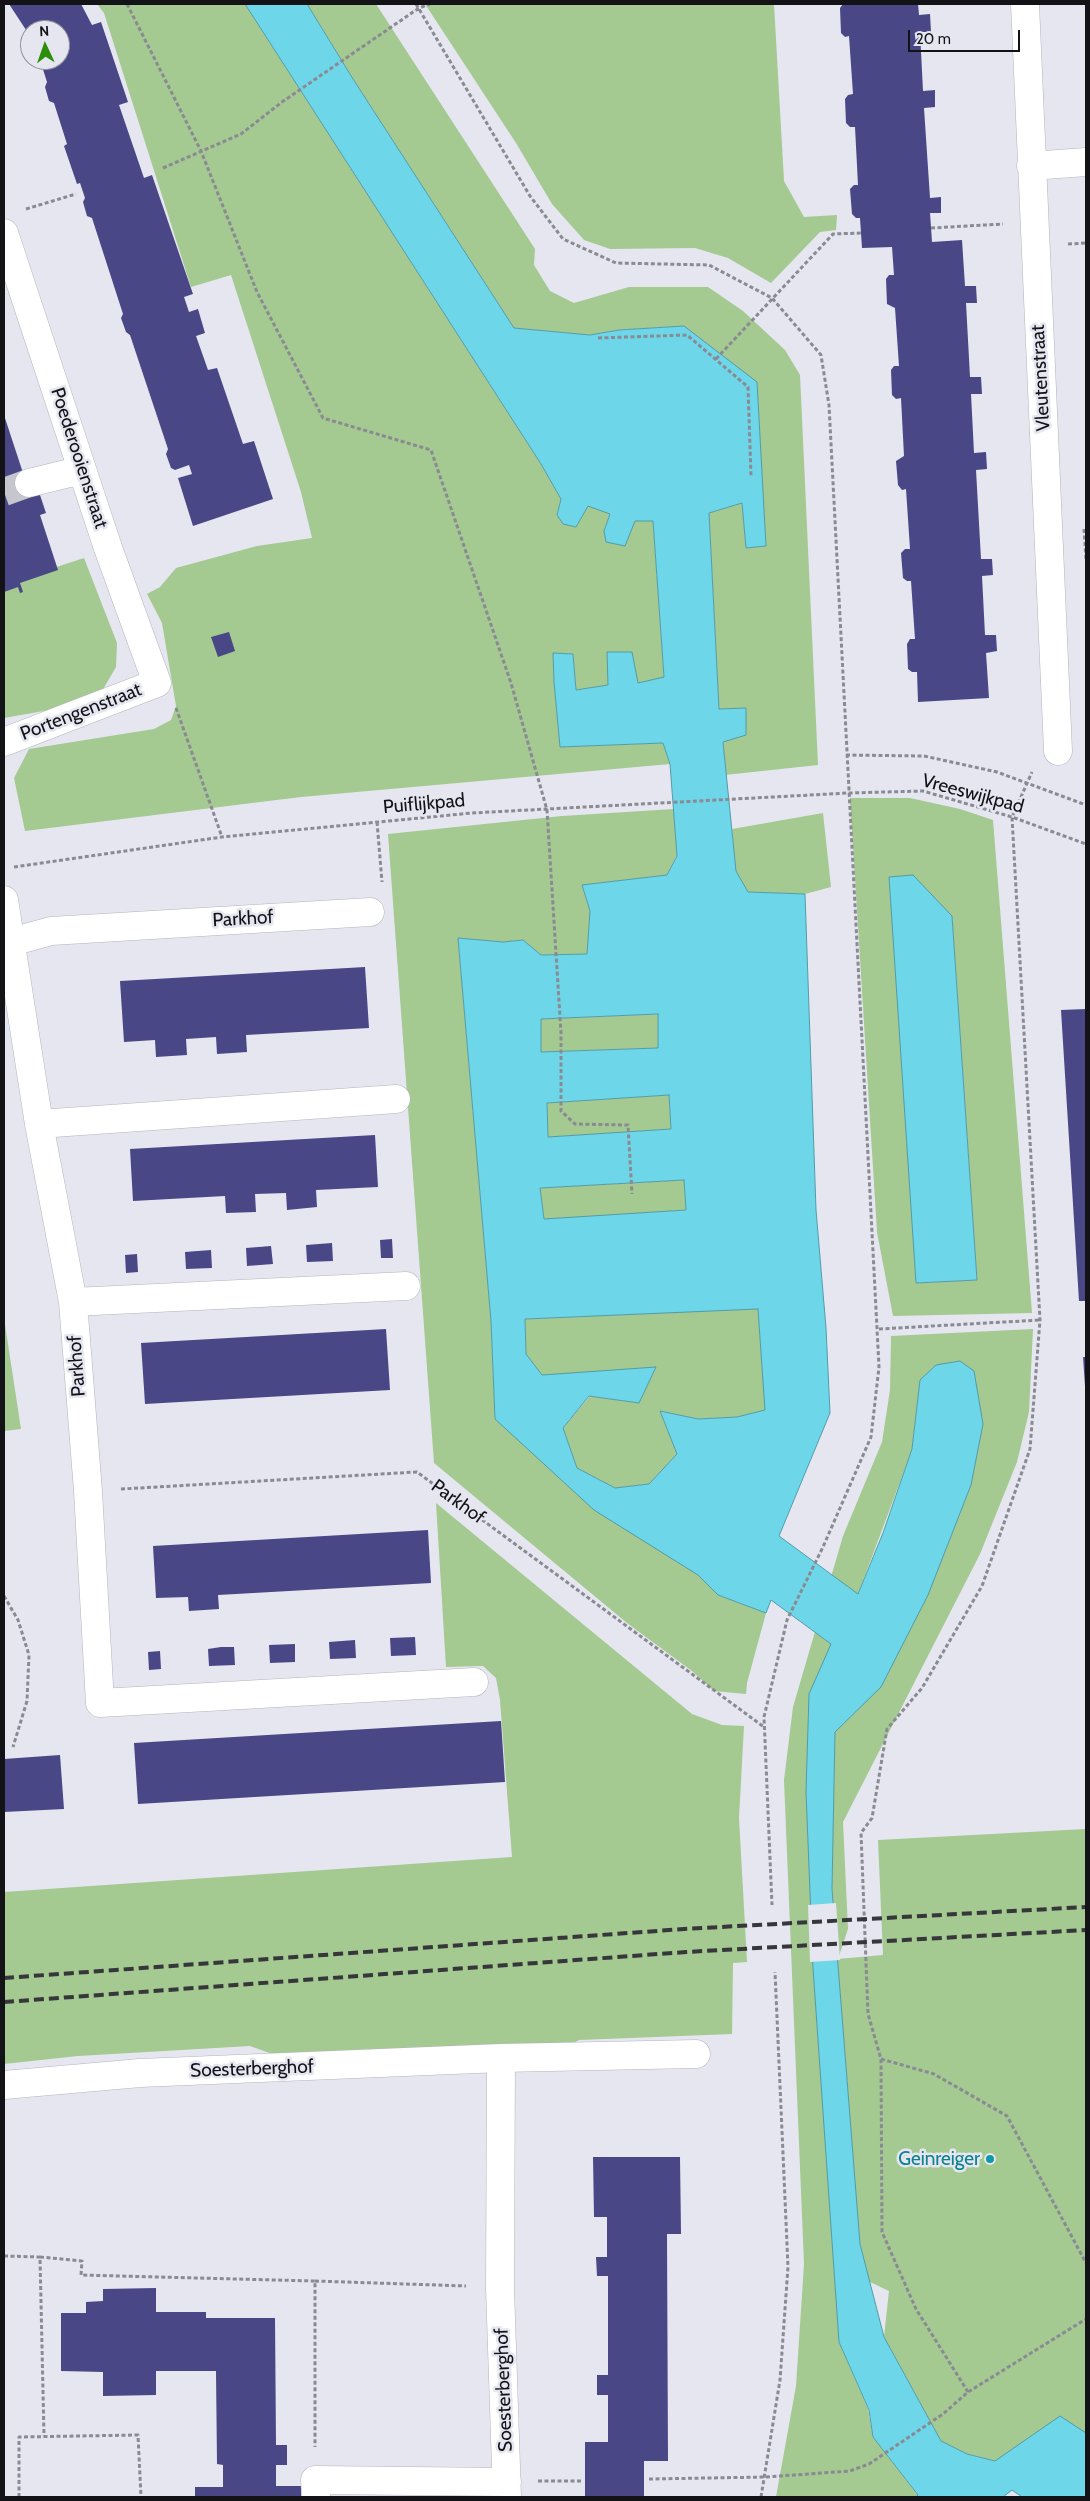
<!DOCTYPE html>
<style>
body{margin:0}
#map{position:relative;width:1090px;height:2501px;overflow:hidden;background:#e5e6f0;font-family:Cabin,sans-serif}
canvas{display:block}
.frame{position:absolute;inset:0;border:5px solid #131317;pointer-events:none}
.north{position:absolute;left:20px;top:20px;width:50px;height:50px;box-sizing:border-box;background:#e5e6f0;border:1px solid #919299;border-radius:50%;rotate:357deg;font-size:14px;font-weight:700;line-height:20px;text-align:center;color:#131317}
.north::after{content:'';display:block;margin:auto;width:18px;height:22px;background:#2b8f0b;clip-path:polygon(50% 0,100% 100%,50% 72%,0 100%)}
.scale{position:absolute;left:908px;top:30px;width:112px;height:22px;box-sizing:border-box;border:2px solid #131317;border-top:0;padding-left:6px;font-size:15px;line-height:18px;white-space:nowrap;color:#131317;-webkit-text-stroke:4px #e5e6f0;paint-order:stroke}
</style>
<div id="map">
<canvas width="1090" height="2501"></canvas>
<div class="frame"></div>
<div class="north">N</div>
<div class="scale">20 m</div>
</div>
<script>
const g = document.querySelector('canvas').getContext('2d');
g.lineJoin = 'round';
function paint(path, color) { g.fillStyle = color; g.fill(path, 'evenodd'); }
const toPath = rows => new Path2D(rows.map(r => 'M' + r).join(''));
function stroke(path, color, width, dash) { g.strokeStyle = color; g.lineWidth = width; g.lineCap = dash ? 'butt' : 'round'; g.setLineDash(dash || []); g.stroke(path); }
function drawText(font, color, halo, rows, align = 'center') {
  g.font = font + ' Cabin,sans-serif'; g.lineWidth = 5; g.setLineDash([]); g.textBaseline = 'middle'; g.strokeStyle = halo; g.fillStyle = color; for (const [text, x, y, turn = 0] of rows) {
    g.save(); g.translate(x, y); g.rotate((+turn || 0) * Math.PI / 180); g.textAlign = isNaN(turn) ? turn : align; if (halo) g.strokeText(text, 0, 0); g.fillText(text, 0, 0); g.restore();
  }
}
const green = toPath([
 [97,4,245,4,541,464,561,499,557,515,576,527,588,505,610,514,604,531,635,521,653,521,664,678,638,683,608,652,609,685,576,690,573,654,553,653,554,682,560,747,663,743,670,764,301,797,25,831,14,778,29,749,154,729,171,720,176,706,162,623,147,594,160,587,176,568,257,546,312,538,301,492,231,275,191,287,104,13],
 [307,4,376,4,535,249,534,265,550,291,574,303,629,287,708,287,743,311,785,350,800,375,818,765,725,775,723,742,746,708,719,709,709,513,742,503,746,548,766,546,761,471,684,326,619,330,590,335,514,328,353,79],
 [425,4,774,4,784,181,804,217,837,215,836,230,820,232,771,283,728,258,695,248,610,249,584,240,552,204,516,143],
 [84,558,117,643,116,667,102,691,83,704,4,718,4,584],
 [850,798,910,798,960,809,993,820,1032,1313,893,1316,877,1232],
 [952,916,977,1280,917,1283,916,1282],
 [674,809,677,855,667,875,582,885,590,911,587,954,540,955,523,940,503,942,458,938,491,1321,495,1419,698,1575,718,1595,766,1613,747,1683,746,1694,714,1691,692,1671,627,1623,434,1463,388,834,562,816],
 [823,813,831,887,805,894,748,892,735,871,732,829],
 [659,1014,659,1048,541,1052,540,1019],
 [669,1095,671,1129,548,1138,547,1103],
 [684,1180,686,1210,544,1220,540,1188],
 [758,1308,766,1410,737,1417,698,1419,660,1411,677,1454,649,1484,615,1488,577,1468,563,1428,590,1396,639,1403,572,1374,542,1375,526,1354,525,1319],
 [4,1318,21,1429,4,1431],
 [1033,1329,1029,1412,1017,1462,980,1554,843,1822,848,1929,838,1959,883,1955,878,1840,1086,1829,1086,2497,995,2461,967,2454,941,2441,884,2337,889,2291,868,2281,860,2244,856,2204,839,2342,868,2409,873,2437,919,2497,776,2497,796,2386,804,2264,784,1780,793,1707,843,1536,882,1442,890,1390,891,1336],
 [920,1380,964,1449,858,1594,912,1450],
 [436,1503,692,1714,722,1725,744,1726,739,1818,747,1962,733,1963,732,2034,579,2040,550,2056,320,2071,250,2046,78,2056,4,2064,4,1892,512,1857,500,1700,496,1678,483,1666,446,1667]
]);
const water = toPath([
 [245,4,307,4,353,79,514,328,590,335,619,330,684,326,757,382,766,546,746,548,742,503,709,513,719,709,746,708,746,735,723,742,736,871,748,892,805,894,816,1210,826,1328,830,1413,779,1536,858,1594,883,1533,912,1449,920,1380,936,1365,960,1361,974,1371,983,1424,971,1485,928,1595,881,1687,835,1732,832,1889,860,2244,884,2337,941,2441,967,2454,995,2461,1060,2416,1086,2433,1086,2497,1022,2497,1012,2490,1003,2497,916,2497,918,2495,873,2437,869,2410,839,2342,813,1968,806,1792,809,1694,831,1644,771,1600,766,1613,718,1595,698,1575,594,1510,495,1419,491,1321,458,938,503,942,523,940,541,955,587,954,590,911,582,885,667,875,677,856,670,764,663,743,560,747,554,682,553,653,573,654,576,690,608,685,607,652,632,652,638,683,664,677,653,521,635,521,625,546,606,542,604,531,610,514,588,506,576,527,563,524,557,515,561,499,541,464,245,4],
 [658,1014,658,1048,541,1052,541,1019,658,1014],
 [669,1095,671,1129,548,1137,547,1103,669,1095],
 [684,1180,686,1210,544,1219,540,1188,684,1180],
 [758,1309,765,1410,737,1417,698,1419,660,1411,677,1454,649,1484,615,1488,577,1468,563,1428,589,1396,639,1403,656,1367,542,1375,526,1354,525,1319,758,1309],
 [913,875,952,916,977,1280,916,1283,889,877,913,875]
]);
const pier = toPath([
 [836,1903,840,1960,810,1962,808,1905]
]);
const building = toPath([
 [9,4,81,4,92,25,101,22,128,102,119,105,144,178,152,175,193,294,184,297,189,312,198,309,205,333,196,336,208,370,217,368,243,444,254,441,273,499,193,526,178,478,192,474,189,465,175,470,171,468,166,454,168,449,130,335,126,332,121,318,123,314,92,218,87,216,83,202,85,198,80,183,77,184,64,146,67,144,54,103,49,101,45,87,47,82,40,60,60,60,60,30,30,30,30,36],
 [843,4,918,4,919,15,930,14,931,32,920,32,923,91,935,90,935,107,924,108,930,198,941,197,941,213,930,213,932,242,962,240,965,286,976,286,977,303,966,303,970,377,981,377,982,394,971,394,974,453,986,452,987,469,976,470,981,559,992,559,993,575,982,576,985,635,996,635,997,651,986,653,989,698,918,702,917,672,912,672,908,669,907,644,910,639,915,639,911,581,907,581,903,578,901,553,905,549,910,549,906,489,902,490,898,485,896,461,904,456,901,398,896,399,892,395,891,370,894,366,899,366,895,308,887,304,886,279,889,275,894,275,892,247,862,248,860,218,856,218,852,214,850,189,854,185,858,185,855,127,850,127,846,123,845,99,848,95,853,94,849,36,845,37,841,33,840,8],
 [4,415,24,476,39,492,46,513,40,515,58,570,20,583,23,592,20,593,18,587,4,592],
 [229,632,235,651,218,657,211,637],
 [365,967,369,1028,246,1035,247,1052,217,1054,216,1037,186,1039,187,1055,156,1057,155,1040,124,1042,120,981],
 [1086,1009,1086,1301,1079,1301,1061,1010],
 [375,1135,378,1187,316,1190,317,1207,287,1210,286,1193,255,1194,256,1212,226,1213,225,1196,133,1201,130,1149],
 [392,1239,393,1258,381,1258,380,1240],
 [332,1243,333,1261,307,1262,306,1245],
 [271,1246,273,1264,247,1266,246,1248],
 [211,1250,212,1268,186,1269,185,1252],
 [137,1254,138,1272,126,1273,125,1255],
 [386,1329,390,1390,145,1404,141,1343],
 [1083,1357,1086,1357,1086,1386,1085,1386],
 [428,1530,431,1583,218,1595,219,1609,189,1611,188,1597,156,1598,153,1546],
 [415,1637,416,1655,391,1656,390,1638],
 [355,1640,356,1658,330,1659,329,1642],
 [295,1644,295,1662,270,1663,269,1645],
 [221,1647,234,1647,235,1665,209,1666,208,1649],
 [160,1651,161,1669,149,1670,148,1652],
 [501,1721,505,1782,138,1804,134,1743],
 [60,1755,64,1809,4,1812,4,1759],
 [593,2157,680,2157,681,2234,667,2234,668,2461,644,2461,644,2497,585,2497,585,2442,608,2442,608,2395,597,2395,597,2375,608,2375,608,2276,597,2276,596,2257,607,2257,607,2217,594,2217],
 [156,2288,156,2312,206,2312,206,2318,275,2318,276,2445,287,2445,287,2465,276,2465,276,2486,301,2486,301,2497,195,2497,195,2487,223,2487,223,2465,217,2464,216,2371,156,2371,156,2395,103,2396,103,2372,61,2371,61,2313,86,2313,86,2302,103,2301,103,2289]
]);
const minorTunnel = toPath([
 [4,492,29,483]
]);
const path = toPath([
 [127,4,201,151,257,292,323,418,431,450,511,683,547,810,561,1033,561,1111,575,1124,628,1125,632,1194],
 [416,4,530,196,563,239,616,263,709,265,772,298,821,355,829,405,879,1367,871,1437,823,1547,787,1620,764,1717,772,1905],
 [163,168,241,134,282,102,419,8,430,4],
 [26,209,76,194],
 [931,228,1003,224],
 [1068,244,1086,243],
 [598,338,687,335,748,387,751,476],
 [716,359,833,234,861,233],
 [1084,529,1086,559],
 [176,708,222,837],
 [846,755,924,756,997,772,1086,805],
 [377,822,382,882],
 [14,867,222,837,472,813,848,793,923,791,1012,817,1086,844],
 [879,1329,1040,1320],
 [121,1489,417,1472,764,1727],
 [4,1596,18,1620,29,1655,27,1701,13,1747],
 [881,2059,934,2074,1007,2116,1086,2263],
 [4,2256,40,2257,44,2436],
 [40,2257,82,2261,81,2275,315,2281,315,2447],
 [315,2281,466,2286],
 [968,2392,916,2309,882,2232,881,2059,868,2014,861,1833,872,1818,887,1729,922,1688,982,1586,1030,1449,1040,1320,1012,817,1032,772],
 [649,2479,766,2477,850,2471,869,2464,943,2414,968,2392,1086,2319],
 [538,2481,581,2481],
 [19,2497,19,2437,138,2435,141,2497],
 [761,2497,780,2380,788,2267,775,1972]
]);
const minor = toPath([
 [1025,4,1058,751],
 [1031,166,1086,162],
 [4,233,108,548,157,683,4,742],
 [29,483,82,470],
 [4,900,39,1124,73,1302,88,1491,100,1703,474,1682],
 [4,944,51,931,370,912],
 [39,1124,396,1099],
 [73,1302,406,1286],
 [501,2058,696,2054],
 [4,2085,140,2073,501,2058,500,2288,507,2497],
 [316,2497,315,2480,507,2482]
]);
const rail = toPath([
 [4,1978,684,1929,1086,1907],
 [4,2002,686,1952,1086,1930]
]);
const markers = [
 [990,2159,5,"#0f9aa8"]
];
const streetNames = [
 ["Vleutenstraat",1041,378,-93],
 ["Poederooienstraat",79,458,72],
 ["Portengenstraat",81,712,-21],
 ["Vreeswijkpad",973,794,15],
 ["Puiflijkpad",424,804,-5],
 ["Parkhof",243,919,-3],
 ["Parkhof",77,1366,-94],
 ["Parkhof",458,1502,36],
 ["Soesterberghof",252,2069,-2],
 ["Soesterberghof",504,2390,-92]
];
const cultureNames = [
 ["Geinreiger",980,2159]
];
paint(green, '#a4c991');
paint(water, '#6dd6e8');
stroke(water, '#529ca9', 1);
paint(pier, '#e5e6f0');
paint(building, '#494785');
stroke(minorTunnel, '#c6c6cf', 28, [28, 14]);
stroke(minor, '#b3b4bd', 29);
stroke(path, '#8a8a92', 3, [4, 2.5]);
stroke(minor, '#fff', 28);
stroke(rail, '#36363b', 4, [10, 5]);
for (const [x, y, r, color] of markers) { const dot = new Path2D(); dot.arc(x, y, r, 0, 2 * Math.PI); g.fillStyle = color; g.fill(dot); stroke(dot, '#e5e6f0', 2); }
drawText('19px', '#131317', '#e5e6f0', streetNames);
drawText('19px', '#0d838f', '#e5e6f0', cultureNames, 'right');
</script>
